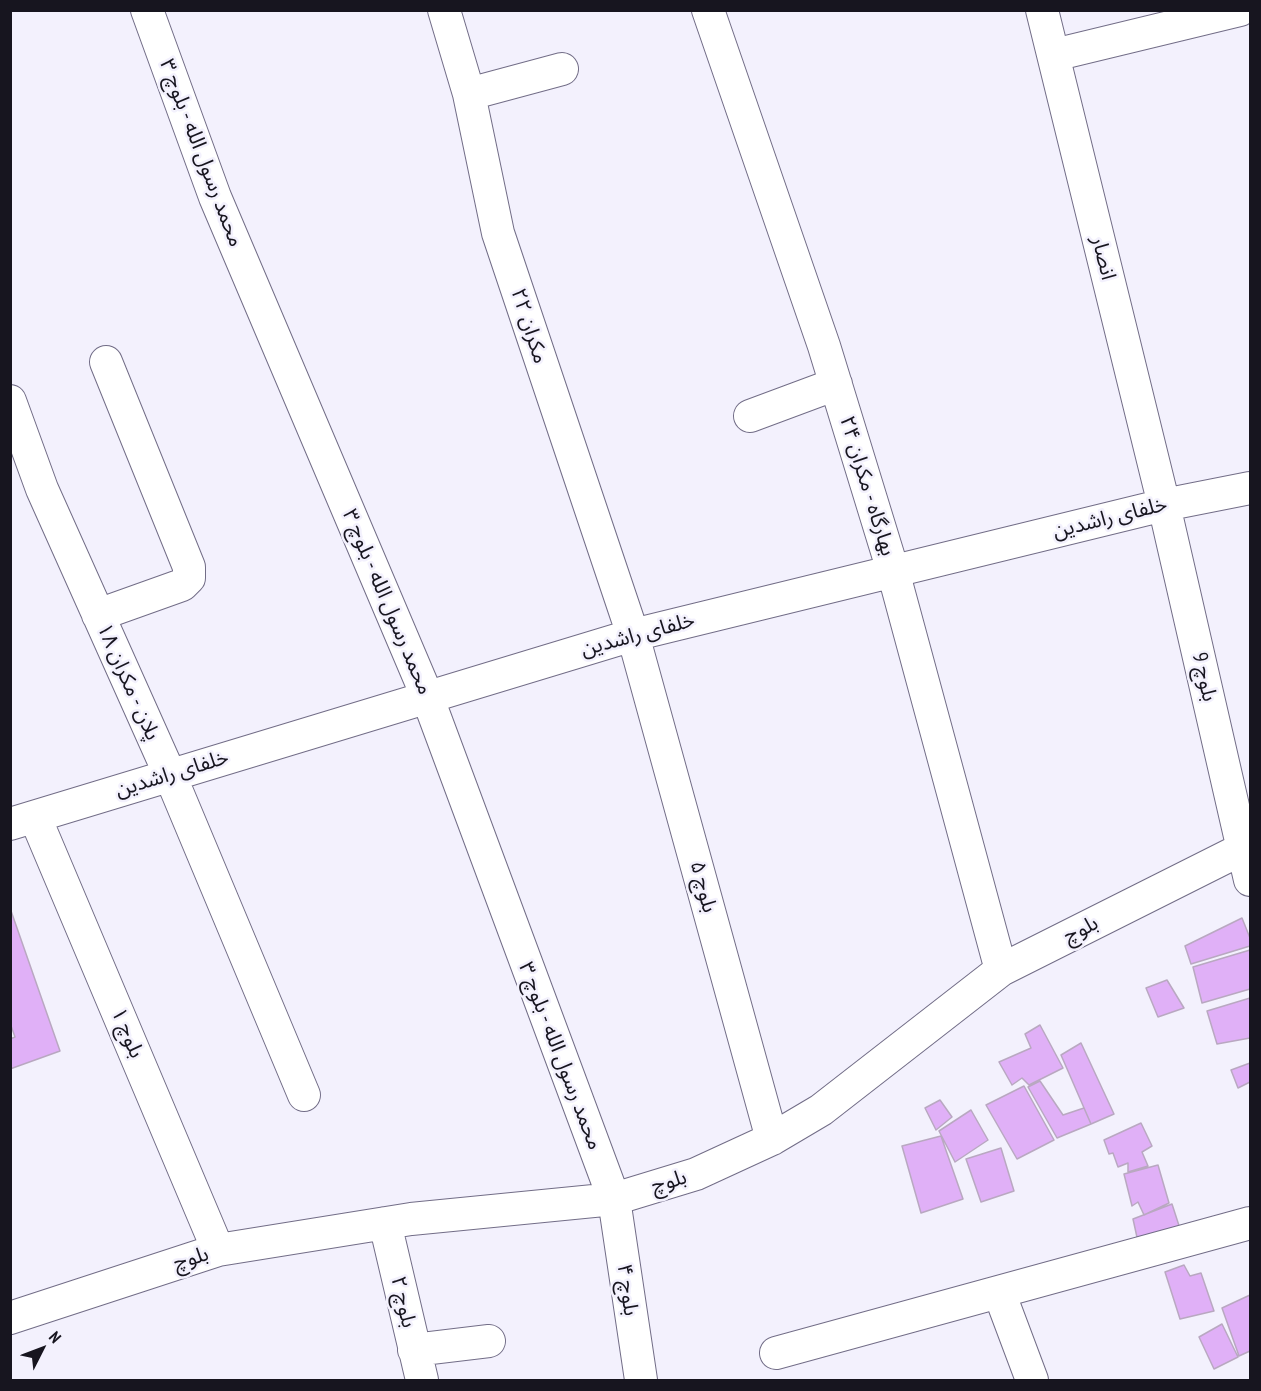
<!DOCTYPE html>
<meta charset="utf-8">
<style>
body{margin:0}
#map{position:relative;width:1261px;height:1391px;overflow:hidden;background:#f3f1fd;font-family:"PT Sans Narrow",sans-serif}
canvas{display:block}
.frame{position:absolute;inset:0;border:12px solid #17151f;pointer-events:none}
.north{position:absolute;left:12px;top:1319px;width:60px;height:60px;-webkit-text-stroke:4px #f3f1fd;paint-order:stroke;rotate:48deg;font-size:16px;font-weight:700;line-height:24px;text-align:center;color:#17151f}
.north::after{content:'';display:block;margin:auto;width:21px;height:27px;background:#17151f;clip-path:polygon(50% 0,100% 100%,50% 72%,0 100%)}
</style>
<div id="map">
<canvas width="1261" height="1391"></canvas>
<div class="frame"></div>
<div class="north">N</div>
</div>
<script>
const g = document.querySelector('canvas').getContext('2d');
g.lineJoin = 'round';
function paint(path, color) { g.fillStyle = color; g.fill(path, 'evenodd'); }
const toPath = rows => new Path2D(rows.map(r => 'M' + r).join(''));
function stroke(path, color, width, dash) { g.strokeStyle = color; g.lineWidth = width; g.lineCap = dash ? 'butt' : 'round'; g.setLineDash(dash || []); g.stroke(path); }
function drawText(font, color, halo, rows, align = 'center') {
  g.font = font + ' "PT Sans Narrow","Noto Sans Arabic",sans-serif'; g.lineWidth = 5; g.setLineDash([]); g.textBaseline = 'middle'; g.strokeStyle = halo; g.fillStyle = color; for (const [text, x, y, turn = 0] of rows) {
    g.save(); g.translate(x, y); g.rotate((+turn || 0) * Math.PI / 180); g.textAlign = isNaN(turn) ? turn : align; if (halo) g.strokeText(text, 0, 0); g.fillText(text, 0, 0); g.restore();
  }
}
const building = toPath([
 [10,908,60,1051,10,1069,10,1039,15,1037,10,1023,10,908],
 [1242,918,1250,938,1250,946,1191,964,1185,946,1242,918],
 [1250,950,1250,989,1202,1003,1193,967,1250,950],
 [1167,980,1184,1008,1158,1017,1146,988,1167,980],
 [1250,998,1250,1038,1217,1044,1207,1011,1250,998],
 [1040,1025,1063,1068,1029,1085,1022,1078,1012,1085,999,1062,1031,1048,1025,1034,1040,1025],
 [1081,1043,1114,1114,1091,1124,1061,1055,1081,1043],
 [1250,1063,1250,1082,1238,1088,1231,1070,1250,1063],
 [1040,1081,1063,1115,1084,1108,1091,1124,1057,1138,1028,1087,1040,1081],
 [1024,1086,1054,1140,1017,1159,986,1105,1024,1086],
 [940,1100,952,1117,936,1130,925,1108,940,1100],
 [971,1110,988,1140,955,1162,939,1131,971,1110],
 [1141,1123,1152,1146,1142,1152,1148,1166,1128,1172,1128,1163,1118,1167,1113,1153,1109,1154,1104,1140,1141,1123],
 [941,1136,963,1199,921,1213,902,1146,941,1136],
 [1001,1148,1014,1191,981,1202,966,1159,1001,1148],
 [1158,1165,1169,1203,1144,1215,1138,1202,1132,1206,1124,1174,1158,1165],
 [1172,1204,1183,1238,1140,1251,1133,1219,1172,1204],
 [1184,1265,1190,1276,1201,1273,1214,1311,1180,1319,1165,1272,1184,1265],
 [1250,1295,1250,1351,1239,1356,1222,1308,1250,1295],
 [1222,1324,1238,1357,1214,1369,1199,1337,1222,1324]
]);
const minor = toPath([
 [147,10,215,197,427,696,614,1199,641,1380],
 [444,10,469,94,498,233,633,635,772,1139],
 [708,10,824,346,893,571,1001,970],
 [1042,10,1164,505,1250,880],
 [1054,55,1240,10],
 [469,94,562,69],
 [10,401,42,489,170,775,304,1095],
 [750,416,836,384],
 [98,615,182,585,189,578,189,567,106,362],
 [35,817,218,1250],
 [10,824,633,635,1164,505,1250,488],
 [385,1223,422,1380],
 [999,1292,1032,1380],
 [10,1318,218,1250,411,1219,614,1199,696,1174,772,1139,821,1110,1001,970,1250,845],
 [414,1350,489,1341],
 [776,1353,1250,1223]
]);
const streetNames = [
 ["محمد رسول الله - بلوچ ۳",201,153,69],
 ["انصار",1103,258,76],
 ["مکران ۲۲",529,326,72],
 ["بهارگاه - مکران ۲۴",867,486,73],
 ["خلفای راشدین",1110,518,-14],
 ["محمد رسول الله - بلوچ ۳",387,602,67],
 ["خلفای راشدین",638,635,-15],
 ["بلوچ 9",1204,677,77],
 ["پلان - مکران ۱۸",128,682,66],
 ["خلفای راشدین",172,774,-17],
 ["بلوچ ۵",703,887,75],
 ["بلوچ",1081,930,-27],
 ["بلوچ ۱",127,1033,67],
 ["محمد رسول الله - بلوچ ۳",560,1056,69],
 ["بلوچ",669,1182,-17],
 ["بلوچ",191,1259,-18],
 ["بلوچ ۴",627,1290,82],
 ["بلوچ ۲",403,1302,77]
];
paint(building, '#e0b0f7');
stroke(building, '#b9a8c1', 1.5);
stroke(minor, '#726d87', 34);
stroke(minor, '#fff', 32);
drawText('21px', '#17151f', '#f3f1fd', streetNames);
</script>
